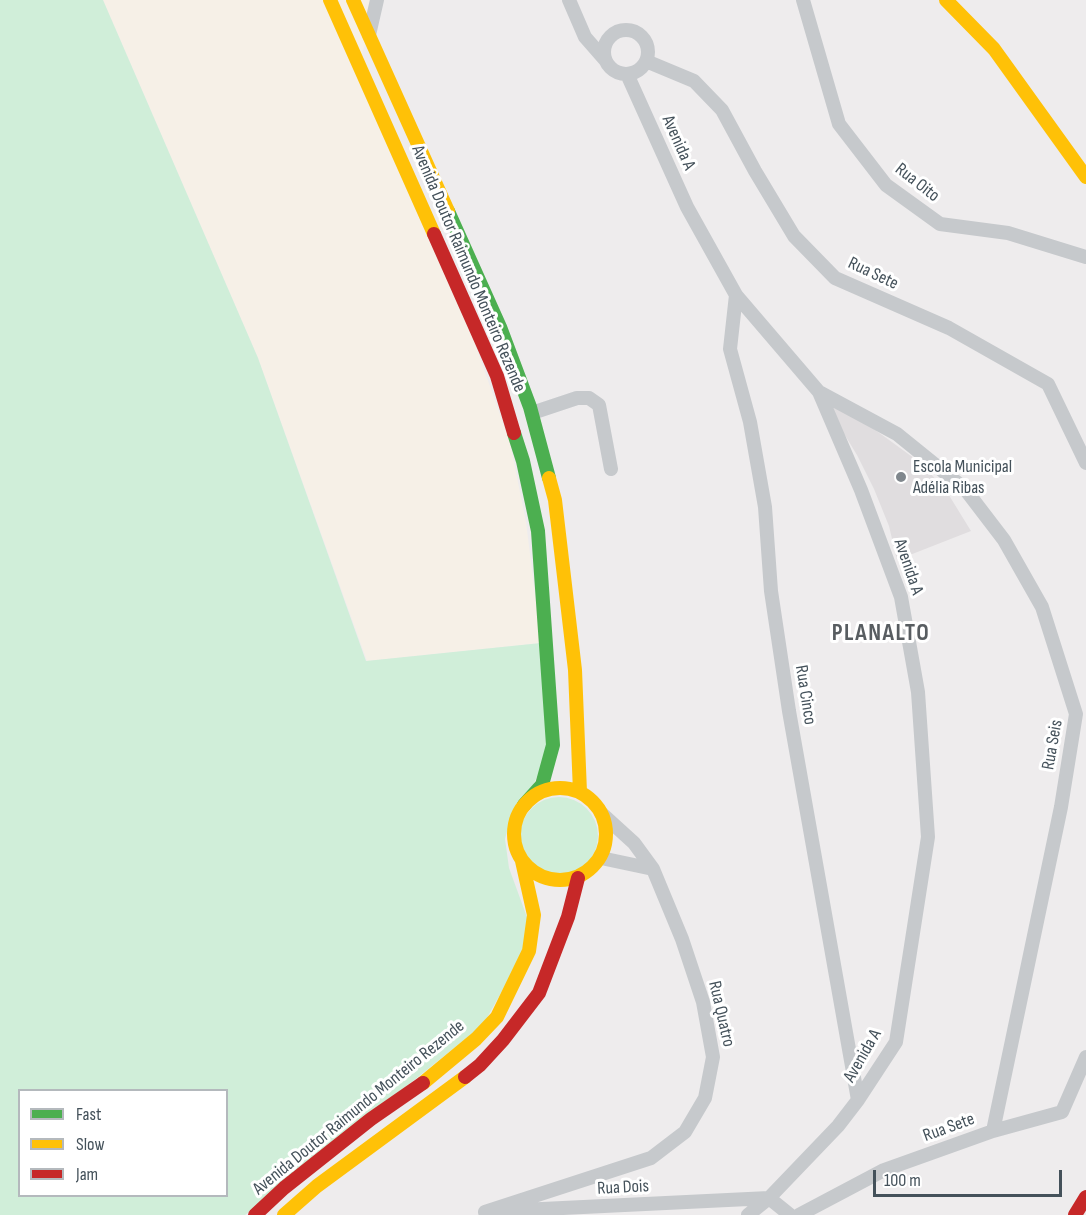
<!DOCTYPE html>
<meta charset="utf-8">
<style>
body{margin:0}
#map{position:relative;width:1086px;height:1215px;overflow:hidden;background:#eeeced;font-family:"Sofia Sans Condensed",sans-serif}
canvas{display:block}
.legend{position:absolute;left:18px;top:1089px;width:210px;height:108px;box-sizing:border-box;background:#fff;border:2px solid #b4b9bd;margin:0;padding:8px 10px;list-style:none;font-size:18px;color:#44515a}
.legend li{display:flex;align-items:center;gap:12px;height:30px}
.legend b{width:30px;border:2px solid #b4b9bd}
.scale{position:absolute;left:873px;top:1170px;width:189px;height:27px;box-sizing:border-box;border:3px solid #44515a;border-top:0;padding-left:8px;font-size:18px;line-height:21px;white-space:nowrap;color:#44515a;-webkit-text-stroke:4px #fff;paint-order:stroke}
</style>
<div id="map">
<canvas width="1086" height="1215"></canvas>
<ul class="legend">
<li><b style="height:8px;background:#4caf50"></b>Fast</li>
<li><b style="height:8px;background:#ffc107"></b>Slow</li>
<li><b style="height:8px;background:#c62828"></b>Jam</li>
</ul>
<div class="scale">100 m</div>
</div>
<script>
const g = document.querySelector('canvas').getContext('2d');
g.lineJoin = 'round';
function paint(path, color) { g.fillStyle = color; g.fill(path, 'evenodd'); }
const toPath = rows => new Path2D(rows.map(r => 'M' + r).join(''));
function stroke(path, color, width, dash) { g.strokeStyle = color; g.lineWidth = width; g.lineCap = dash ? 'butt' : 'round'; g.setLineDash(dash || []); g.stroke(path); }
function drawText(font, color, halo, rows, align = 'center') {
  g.font = font + ' "Sofia Sans Condensed",sans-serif'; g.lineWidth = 6; g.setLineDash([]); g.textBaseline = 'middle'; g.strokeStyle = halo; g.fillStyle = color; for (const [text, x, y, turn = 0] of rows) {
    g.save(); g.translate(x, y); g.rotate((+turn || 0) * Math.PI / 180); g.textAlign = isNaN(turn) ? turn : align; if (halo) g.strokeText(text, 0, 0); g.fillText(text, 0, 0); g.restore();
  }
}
const commercial = toPath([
 [103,0,377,0,369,34,355,72,475,344,510,443,526,522,541,643,367,661,258,358]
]);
const education = toPath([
 [826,399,852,413,922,464,947,492,971,531,897,560,889,526,874,489,857,455,832,414]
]);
const green = toPath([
 [0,0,103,0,258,358,366,661,541,643,548,753,528,796,511,816,505,839,509,868,528,920,526,948,483,1025,245,1215,0,1215],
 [20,1090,226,1090,226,1196,20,1196],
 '520 836a39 39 0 1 1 78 0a39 39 0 1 1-78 0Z'
]);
const street = toPath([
 [569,0,585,37,606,61],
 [803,0,839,124,886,185,940,224,1008,233,1086,257],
 '604 52a22 22 0 1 1 44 0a22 22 0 1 1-44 0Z',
 [369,35,377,0],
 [646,61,694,81,722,110,755,171,794,236,835,278,949,328,1048,384,1086,463],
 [627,74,687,207,736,295,819,392,861,490,901,597,918,692,928,837,896,1042,858,1100,838,1126,769,1198,748,1215],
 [736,295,730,349,750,422,765,507,771,591,789,711,858,1100],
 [819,392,897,434,965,489,1004,540,1042,607,1076,714,1061,807,993,1131],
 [532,413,577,398,589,398,599,405,611,469],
 [601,858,653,869],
 [769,1198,790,1215],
 [501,1211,769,1198],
 [485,1212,651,1158,685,1132,705,1098,713,1057,703,1002,682,939,653,869,634,843,601,813],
 [799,1215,884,1170,993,1131,1062,1112,1086,1057]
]);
const fast = toPath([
 [448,211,500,327,530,407,549,478],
 [514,433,523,461,538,531,553,745,542,785,524,805]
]);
const slow = toPath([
 [330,0,434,234],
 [353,0,448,211],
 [946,0,994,49,1086,177],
 [549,478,555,500,575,670,580,792],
 '514 834a46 46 0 1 1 92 0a46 46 0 1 1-92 0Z',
 [423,1083,476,1039,497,1017,529,951,534,915,522,861],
 [284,1215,317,1186,465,1077]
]);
const jam = toPath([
 [434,234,497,376,514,433],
 [465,1077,480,1065,503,1040,539,993,568,917,578,878],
 [255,1215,284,1188,371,1119,423,1083],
 [1075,1215,1086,1197]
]);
const markers = [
 [901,477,6,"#80878d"]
];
const streetNames = [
 ["Avenida A",678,143,66],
 ["Rua Oito",917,183,38],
 ["Avenida Doutor Raimundo Monteiro Rezende",468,269,67],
 ["Rua Sete",873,274,25],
 ["Avenida A",908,567,71],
 ["Rua Cinco",805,695,81],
 ["Rua Seis",1053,745,-80],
 ["Rua Quatro",721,1014,77],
 ["Avenida A",863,1056,-60],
 ["Avenida Doutor Raimundo Monteiro Rezende",359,1108,-39],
 ["Rua Sete",949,1128,-20],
 ["Rua Dois",623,1188,-3]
];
const poiNames = [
 ["Escola Municipal",913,467],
 ["Adélia Ribas",913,488]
];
const districtNames = [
 ["PLANALTO",881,634]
];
paint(commercial, '#f6f0e7');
paint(education, '#e0dddf');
paint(green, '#d0eed9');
stroke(street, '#c6c9cc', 14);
stroke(fast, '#4caf50', 14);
stroke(slow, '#ffc107', 14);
stroke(jam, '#c62828', 14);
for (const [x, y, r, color] of markers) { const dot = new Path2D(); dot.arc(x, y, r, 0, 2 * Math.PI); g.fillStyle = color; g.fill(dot); stroke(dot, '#fff', 2); }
drawText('18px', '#44515a', '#fff', streetNames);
drawText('18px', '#44515a', '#fff', poiNames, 'left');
g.letterSpacing = '1.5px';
drawText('bold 24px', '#585d61', '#fff', districtNames);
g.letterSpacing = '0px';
</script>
